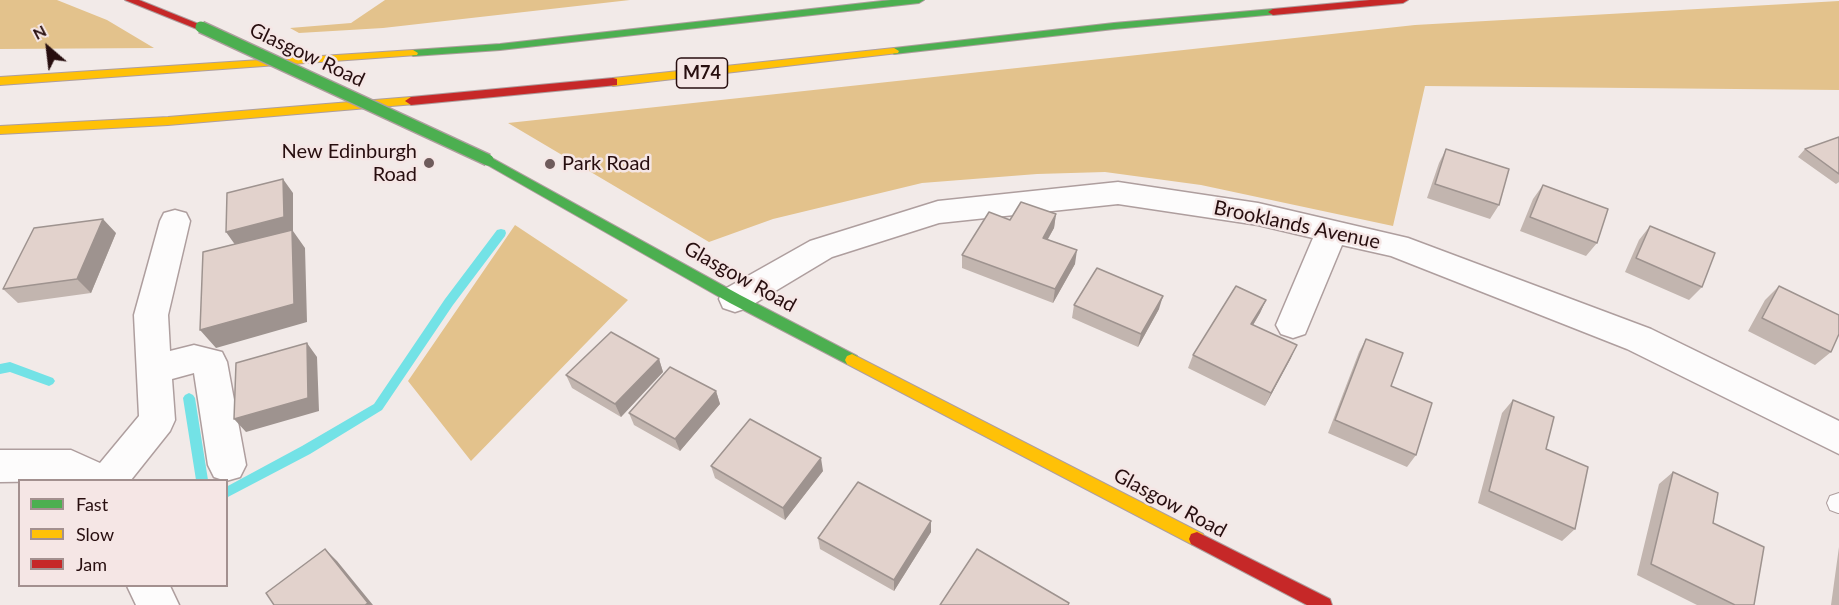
<!DOCTYPE html>
<style>
body{margin:0}
#map{position:relative;width:1839px;height:605px;overflow:hidden;background:#f2eae8;font-family:Lato,sans-serif}
canvas{display:block}
.legend{position:absolute;left:18px;top:479px;width:210px;height:108px;box-sizing:border-box;background:#f5e6e5;border:2px solid #a3908f;margin:0;padding:8px 10px;list-style:none;font-size:18px;color:#270e0f}
.legend li{display:flex;align-items:center;gap:12px;height:30px}
.legend b{width:30px;border:2px solid #a3908f}
.north{position:absolute;left:18px;top:18px;width:60px;height:60px;-webkit-text-stroke:4px #f5e6e5;paint-order:stroke;rotate:332deg;font-size:16px;font-weight:700;line-height:24px;text-align:center;color:#270e0f}
.north::after{content:'';display:block;margin:auto;width:21px;height:27px;background:#270e0f;clip-path:polygon(50% 0,100% 100%,50% 72%,0 100%)}
</style>
<div id="map">
<canvas width="1839" height="605"></canvas>
<ul class="legend">
<li><b style="height:8px;background:#4caf50"></b>Fast</li>
<li><b style="height:8px;background:#ffc107"></b>Slow</li>
<li><b style="height:8px;background:#c62828"></b>Jam</li>
</ul>
<div class="north">N</div>
</div>
<script>
const g = document.querySelector('canvas').getContext('2d');
g.lineJoin = 'round';
function paint(path, color) { g.fillStyle = color; g.fill(path, 'evenodd'); }
const toPath = rows => new Path2D(rows.map(r => 'M' + r).join(''));
function stroke(path, color, width, dash) { g.strokeStyle = color; g.lineWidth = width; g.lineCap = dash ? 'butt' : 'round'; g.setLineDash(dash || []); g.stroke(path); }
function drawText(font, color, halo, rows, align = 'center') {
  g.font = font + ' Lato,sans-serif'; g.lineWidth = 5; g.setLineDash([]); g.textBaseline = 'middle'; g.strokeStyle = halo; g.fillStyle = color; for (const [text, x, y, turn = 0] of rows) {
    g.save(); g.translate(x, y); g.rotate((+turn || 0) * Math.PI / 180); g.textAlign = isNaN(turn) ? turn : align; if (halo) g.strokeText(text, 0, 0); g.fillText(text, 0, 0); g.restore();
  }
}
const forest = toPath([
 [0,0,57,0,107,20,154,48,0,49],
 [385,0,630,0,383,28,299,33,290,28,351,23],
 [1839,1,1839,90,1425,86,1393,226,1201,185,1105,172,1037,174,922,183,773,219,709,242,508,123,1415,25],
 [515,225,628,300,471,461,408,381]
]);
const stream = toPath([
 [501,229,505,230,506,233,505,236,453,305,382,410,310,454,226,498,226,487,302,446,374,404,445,299,497,230,501,229],
 [10,362,53,378,55,381,53,384,49,386,10,372,0,374,0,364,10,362],
 [189,393,193,395,195,398,208,480,196,480,183,398,185,395,189,393]
]);
const lane = toPath([
 [1839,493,1839,513,1838,513,1830,510,1827,503,1830,496,1839,493]
]);
const street = toPath([
 [1118,182,1258,203,1408,238,1651,329,1839,421,1839,454,1627,349,1391,256,1342,245,1305,334,1293,338,1281,334,1276,325,1313,238,1258,225,1118,204,939,223,832,257,747,308,735,312,723,308,719,299,723,290,810,241,938,201,1118,182],
 [175,210,186,213,190,221,168,315,170,351,194,345,222,352,227,362,246,465,240,477,226,481,214,477,208,465,194,373,172,379,175,420,170,431,131,480,0,482,0,450,71,450,100,463,139,416,134,315,160,221,164,213,175,210],
 [127,586,170,586,179,605,136,605,127,586]
]);
const fast = toPath([
 [891,0,924,0,919,3,500,50,413,56,408,53,413,50,500,44,891,0],
 [1273,9,1278,12,1277,14,1114,29,894,54,889,51,894,48,1114,23,1273,9],
 [488,156,740,295,857,356,859,360,857,364,847,364,730,303,484,163,482,160,484,157,488,156]
]);
const slow = toPath([
 [894,48,899,51,898,53,613,86,607,82,613,78,894,48],
 [413,50,418,53,417,55,0,85,0,77,413,50],
 [411,97,417,101,415,104,168,125,0,134,0,126,168,117,411,97],
 [852,354,1203,534,1205,539,1203,544,1197,546,1191,544,847,364,845,360,847,356,852,354]
]);
const jam = toPath([
 [125,0,139,0,206,27,205,29,197,29,125,0],
 [1370,0,1408,0,1403,3,1273,15,1268,12,1273,9,1370,0],
 [613,78,617,79,617,85,411,105,405,101,411,97,613,78],
 [1197,532,1330,599,1332,605,1307,605,1191,544,1189,539,1191,534,1197,532]
]);
const fastBridge = toPath([
 [201,27,488,160]
]);
const wall = toPath([
 [1839,137,1839,182,1836,184,1798,157,1805,149],
 [1446,149,1499,205,1490,219,1427,198,1439,163],
 [1543,185,1597,243,1586,256,1520,231,1533,199],
 [1056,214,1054,228,1048,239,1075,264,1053,303,962,268,962,255,1010,220],
 [1650,226,1702,287,1689,300,1625,272,1639,240],
 [116,233,91,293,18,303,3,289],
 [1779,286,1831,352,1815,365,1748,331,1765,300],
 [1266,300,1260,313,1253,325,1291,358,1265,406,1188,368,1193,355],
 [1074,305,1159,309,1138,347,1072,318],
 [1366,339,1391,386,1416,455,1407,467,1328,433,1359,352],
 [659,359,663,372,621,417,572,388,566,375],
 [716,391,720,404,680,451,634,425,629,413],
 [1513,400,1575,529,1562,541,1478,503,1502,413],
 [711,466,823,471,785,520,715,478],
 [1673,472,1713,523,1754,605,1697,605,1637,575,1659,484],
 [931,521,931,532,894,591,820,549,818,538],
 [1839,547,1839,605,1831,605]
]);
const shadedWall = toPath([
 [283,179,293,193,293,231,305,248,307,322,216,348,200,330,236,246,226,232],
 [1056,214,1054,228,1041,251,1043,238],
 [103,219,116,233,91,293,77,279],
 [1077,250,1075,264,1053,303,1055,289],
 [1163,296,1159,309,1138,347,1141,334],
 [1266,300,1260,313,1246,337,1251,324],
 [307,343,317,357,319,411,246,432,234,419],
 [1297,345,1291,358,1265,406,1271,393],
 [659,359,663,372,621,417,615,404],
 [716,391,720,404,680,451,675,439],
 [821,458,823,471,785,520,783,508],
 [931,521,931,532,894,591,894,580],
 [325,549,337,561,373,605,365,605]
]);
const building = toPath([
 [1839,137,1839,174,1805,149,1839,137],
 [1446,149,1509,169,1499,205,1435,184,1446,149],
 [283,179,284,217,226,232,227,193,283,179],
 [1543,185,1608,209,1597,243,1530,217,1543,185],
 [1021,202,1056,214,1043,238,1077,250,1055,289,962,255,989,212,1010,220,1021,202],
 [103,219,77,279,3,289,34,228,103,219],
 [1650,226,1715,253,1702,287,1636,258,1650,226],
 [292,230,294,304,200,330,203,252,292,230],
 [1097,268,1163,296,1141,334,1074,305,1097,268],
 [1236,286,1266,300,1251,324,1297,345,1271,393,1193,355,1236,286],
 [1779,286,1839,315,1839,334,1831,352,1762,318,1779,286],
 [611,332,659,359,615,404,566,375,611,332],
 [1366,339,1403,353,1391,386,1432,403,1416,455,1335,420,1366,339],
 [307,343,308,398,234,419,236,363,307,343],
 [670,367,716,391,675,439,629,413,670,367],
 [1513,400,1554,417,1546,449,1588,467,1575,529,1489,491,1513,400],
 [750,419,821,458,783,508,711,466,750,419],
 [1673,472,1718,493,1713,523,1764,547,1754,605,1735,605,1651,564,1673,472],
 [858,482,931,521,894,580,818,538,858,482],
 [325,549,368,603,365,605,274,605,266,593,325,549],
 [977,549,1069,603,1068,605,940,605,977,549]
]);
const markers = [
 [429,163,6,"#6e5b5b"],
 [550,164,6,"#6e5b5b"]
];
const shields = [
 [702,73,51]
];
const shieldNames = [
 ["M74",702,73]
];
const streetNames = [
 ["Glasgow Road",307,55,25],
 ["Brooklands Avenue",1297,225,12],
 ["Glasgow Road",740,277,29],
 ["Glasgow Road",1170,503,28]
];
const poiNames = [
 ["New Edinburgh",417,152],
 ["Road",417,175],
 ["Park Road",562,164,"left"]
];
paint(forest, '#e3c28c');
paint(stream, '#73e2e6');
stroke(lane, '#ae9e9e', 2);
stroke(street, '#ae9e9e', 3);
stroke(fast, '#ae9e9e', 2);
stroke(slow, '#ae9e9e', 2);
stroke(jam, '#ae9e9e', 2);
paint(lane, '#fdfcfc');
paint(street, '#fdfcfc');
paint(fast, '#4caf50');
paint(slow, '#ffc107');
paint(jam, '#c62828');
stroke(fastBridge, '#ae9e9e', 14, []);
stroke(fastBridge, '#4caf50', 11);
paint(wall, '#c2b5af');
paint(shadedWall, '#9e938f');
paint(building, '#e2d2cc');
stroke(building, '#9e938f', 1.5);
for (const [x, y, r, color] of markers) { const dot = new Path2D(); dot.arc(x, y, r, 0, 2 * Math.PI); g.fillStyle = color; g.fill(dot); stroke(dot, '#f5e6e5', 2); }
for (const [x, y, w] of shields) { const box = new Path2D(); box.roundRect(x - w / 2, y - 15, w, 30, 4.5); g.fillStyle = '#f5e6e5'; g.fill(box); stroke(box, '#270e0f', 1.5); }
drawText('bold 18px', '#270e0f', null, shieldNames);
drawText('20px', '#270e0f', '#f5e6e5', streetNames);
drawText('20px', '#270e0f', '#f5e6e5', poiNames, 'right');
</script>
